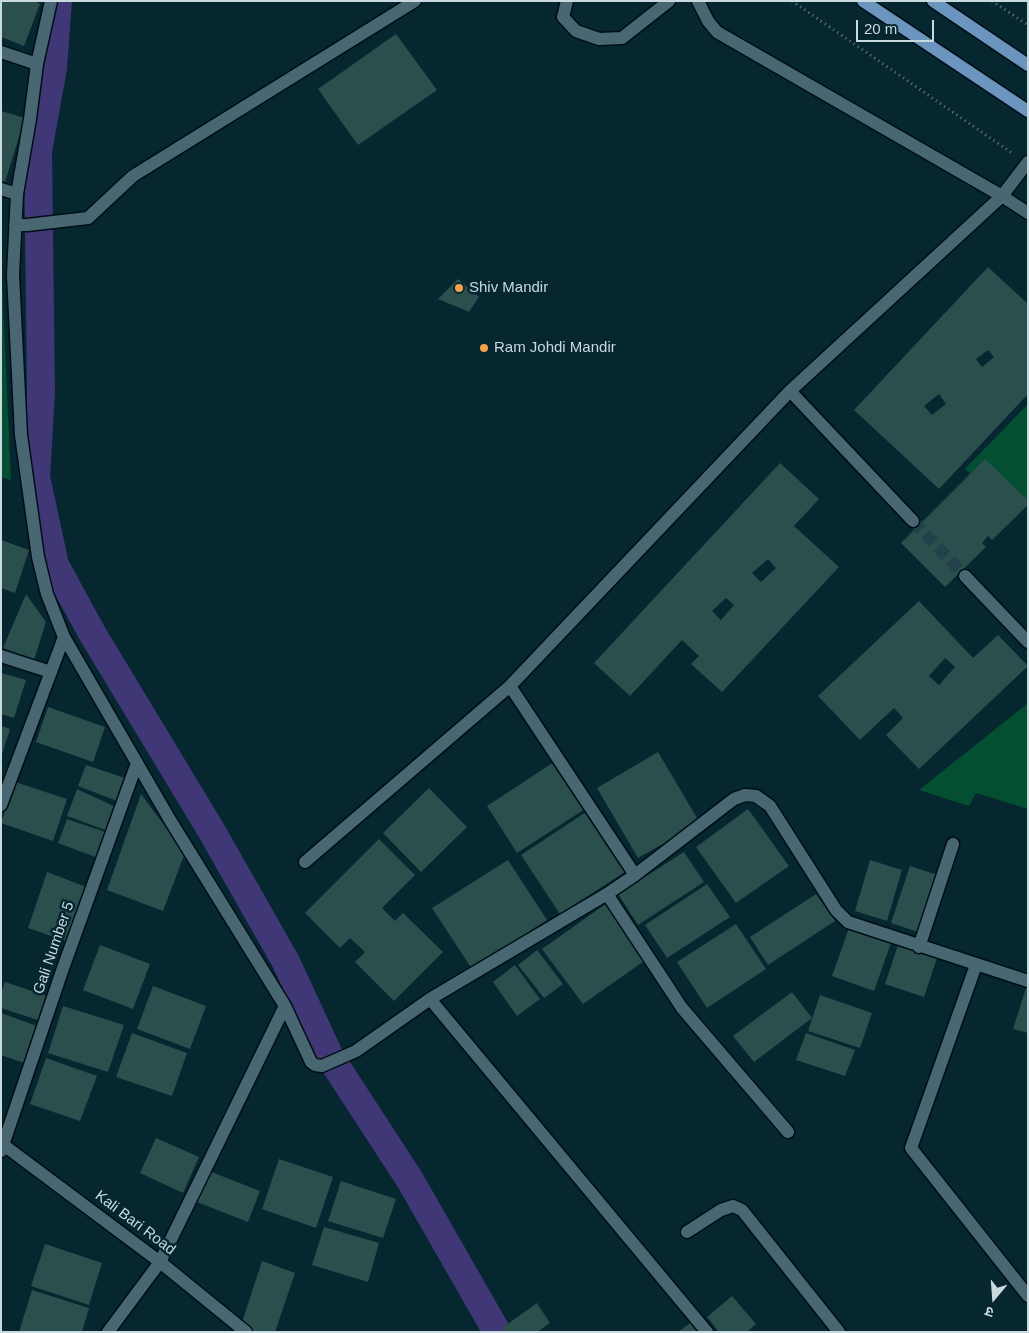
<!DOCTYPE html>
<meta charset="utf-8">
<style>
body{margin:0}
#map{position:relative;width:1029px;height:1333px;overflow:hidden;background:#062630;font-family:Arial,"Noto Sans Devanagari",sans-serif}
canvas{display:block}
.frame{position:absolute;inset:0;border:2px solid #c8d9e0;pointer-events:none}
.north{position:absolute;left:969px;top:1273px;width:50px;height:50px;-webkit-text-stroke:4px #062630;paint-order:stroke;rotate:198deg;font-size:14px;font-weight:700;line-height:20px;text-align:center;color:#c8d9e0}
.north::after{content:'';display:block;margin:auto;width:18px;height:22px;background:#c8d9e0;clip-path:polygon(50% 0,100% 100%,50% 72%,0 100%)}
.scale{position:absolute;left:856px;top:20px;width:78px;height:22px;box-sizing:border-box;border:2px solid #c8d9e0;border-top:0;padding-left:6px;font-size:15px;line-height:18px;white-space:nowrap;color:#c8d9e0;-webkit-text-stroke:4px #062630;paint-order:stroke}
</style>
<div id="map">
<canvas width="1029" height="1333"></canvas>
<div class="frame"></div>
<div class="north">उ</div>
<div class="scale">20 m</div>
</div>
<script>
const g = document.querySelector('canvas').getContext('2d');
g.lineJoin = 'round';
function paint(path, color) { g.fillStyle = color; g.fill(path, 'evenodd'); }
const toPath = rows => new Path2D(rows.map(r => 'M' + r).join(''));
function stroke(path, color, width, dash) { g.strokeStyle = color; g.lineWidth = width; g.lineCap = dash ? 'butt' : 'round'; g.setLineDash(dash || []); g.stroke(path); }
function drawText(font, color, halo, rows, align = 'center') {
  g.font = font + ' Arial,sans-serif'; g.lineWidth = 5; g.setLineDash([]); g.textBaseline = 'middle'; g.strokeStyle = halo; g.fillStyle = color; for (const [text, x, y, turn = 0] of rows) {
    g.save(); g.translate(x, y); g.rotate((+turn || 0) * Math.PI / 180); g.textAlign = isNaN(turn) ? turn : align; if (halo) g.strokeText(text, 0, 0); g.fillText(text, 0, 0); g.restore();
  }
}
const green = toPath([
 [1,280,2,280,11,480,1,477],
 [1028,404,1028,501,1012,514,965,469],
 [1028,703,1028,809,976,793,969,806,919,790]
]);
const canal = toPath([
 [58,1,53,68,38,151,41,393,36,477,55,565,92,633,211,830,286,962,330,1057,410,1180,497,1332]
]);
const building = toPath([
 [1,1,34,1,40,4,24,46,1,37],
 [396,34,437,90,358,145,318,89],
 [1,111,25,118,5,182,1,181],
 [988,267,1028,304,1028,394,939,489,854,410],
 [988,350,994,357,982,367,976,359],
 [939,394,946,404,932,415,924,406],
 [458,279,479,297,469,312,438,299],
 [985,459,1028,501,1028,505,992,540,988,536,982,543,986,547,945,587,901,543],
 [780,463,819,499,794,526,839,567,722,692,691,664,699,656,682,640,630,696,594,663],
 [768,559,776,568,761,582,752,573],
 [726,598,734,605,721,620,712,611],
 [1,540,29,550,15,593,1,588],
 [26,594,46,622,34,660,3,648],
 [919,601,973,658,998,635,1028,666,919,769,886,735,903,718,894,708,860,740,818,696],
 [945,658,955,667,939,685,929,676],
 [1,673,26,680,14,718,1,714],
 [48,707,105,727,93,762,36,742],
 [1,726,10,729,2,754,1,754],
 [658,752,700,823,638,858,597,788],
 [554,762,585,809,517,853,487,806],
 [86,765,128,779,120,802,78,786],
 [15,782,67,799,53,841,1,823],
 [429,788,467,827,421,872,383,833],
 [77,789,116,807,108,831,67,816],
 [141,794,185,853,163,911,107,890],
 [748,809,789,866,736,903,696,847],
 [586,812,625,872,560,914,521,855],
 [67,819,108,833,98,858,58,843],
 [379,839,415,875,382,908,395,921,403,913,443,952,394,1001,355,962,365,952,350,938,340,948,305,913],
 [684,852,704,882,638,925,618,894],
 [508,860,547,920,472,969,432,908],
 [870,860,902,870,887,921,855,911],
 [910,866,941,876,921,933,891,923],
 [47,872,89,888,66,941,28,928],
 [707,884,730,917,667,958,645,925],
 [816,894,835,921,768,965,750,937],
 [607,903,647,959,583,1004,542,949],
 [736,924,766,969,707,1008,677,962],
 [849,928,891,943,874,991,832,976],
 [899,942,938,955,924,997,885,984],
 [100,945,150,964,133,1009,83,990],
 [537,950,563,984,544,998,518,965],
 [515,965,540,999,517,1016,493,982],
 [5,982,50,997,41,1021,1,1008,1,993],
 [1027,985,1028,985,1028,1033,1013,1029],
 [153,986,206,1006,190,1049,137,1029],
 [792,992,812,1018,754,1062,733,1036],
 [820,995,872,1013,860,1048,808,1031],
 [63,1006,124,1025,108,1072,48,1053],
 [1,1013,40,1027,27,1064,1,1055],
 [132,1033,187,1053,172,1096,116,1077],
 [806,1033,855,1050,845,1076,796,1060],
 [46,1058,97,1076,80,1121,30,1104],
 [156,1138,199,1157,183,1193,140,1173],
 [279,1159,333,1177,316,1228,262,1209],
 [209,1171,260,1191,248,1222,197,1202],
 [341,1181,396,1199,383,1238,328,1221],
 [324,1227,379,1243,368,1282,312,1265],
 [45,1244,102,1263,89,1305,31,1286],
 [262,1261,295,1273,275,1332,254,1332,242,1322],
 [32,1290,89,1308,82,1332,19,1332],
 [732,1296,756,1324,747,1332,719,1332,707,1317],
 [537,1303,550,1323,537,1332,504,1332,502,1328],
 [693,1321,700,1332,678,1332]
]);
const minorTunnel = toPath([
 [913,521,965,576]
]);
const path = toPath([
 [792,1,1012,153],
 [992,1,1028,25]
]);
const service = toPath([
 [567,1,563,17,576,31,599,39,622,38,669,1]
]);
const minor = toPath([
 [51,1,37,64,30,119,17,194,13,275,21,435,38,557,47,594,64,637,170,820,285,1006,311,1062,315,1065,322,1066,356,1051,430,999,607,894,635,875,734,799,745,795,756,796,770,806,836,910,848,922,1028,981],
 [698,1,708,21,717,32,1002,196,1028,213],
 [1,52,37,64],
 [1,189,17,194],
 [15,225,27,225,88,218,133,176,415,1],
 [790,391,913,521],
 [965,576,1028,642],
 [1,656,51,672],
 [510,686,635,875],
 [1,805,64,637],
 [305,862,510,686,790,391,1002,196,1028,162],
 [607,894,682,1008,788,1132],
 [919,947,953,844],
 [976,965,911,1148,1028,1296],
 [430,999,707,1332],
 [1,1143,160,1262,246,1332],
 [1,1151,62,971,137,763],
 [687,1232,721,1210,733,1206,742,1210,839,1332],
 [108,1332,160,1262,285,1006]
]);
const primary = toPath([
 [863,1,1028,111],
 [933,1,1028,65]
]);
const markers = [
 [459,288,5,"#f7a149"],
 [484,348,5,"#f7a149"]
];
const poiNames = [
 ["Shiv Mandir",469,288],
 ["Ram Johdi Mandir",494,348]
];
const streetNames = [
 ["Gali Number 5",54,948,-71],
 ["Kali Bari Road",135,1223,37]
];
paint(green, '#044f31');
stroke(canal, '#403777', 28);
paint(building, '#2b4f4d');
stroke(minorTunnel, '#23414a', 12, [12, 6]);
stroke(service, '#000e15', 15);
stroke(minor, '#000e15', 15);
stroke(primary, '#000e15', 15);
stroke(path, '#667e87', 3, [1, 4]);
stroke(service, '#486773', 12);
stroke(minor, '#486773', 12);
stroke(primary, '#6b94be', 12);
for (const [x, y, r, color] of markers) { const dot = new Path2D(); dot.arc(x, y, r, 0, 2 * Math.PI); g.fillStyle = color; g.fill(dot); stroke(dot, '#062630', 2); }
drawText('15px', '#c8d9e0', '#062630', poiNames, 'left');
drawText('15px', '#c8d9e0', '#062630', streetNames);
</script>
